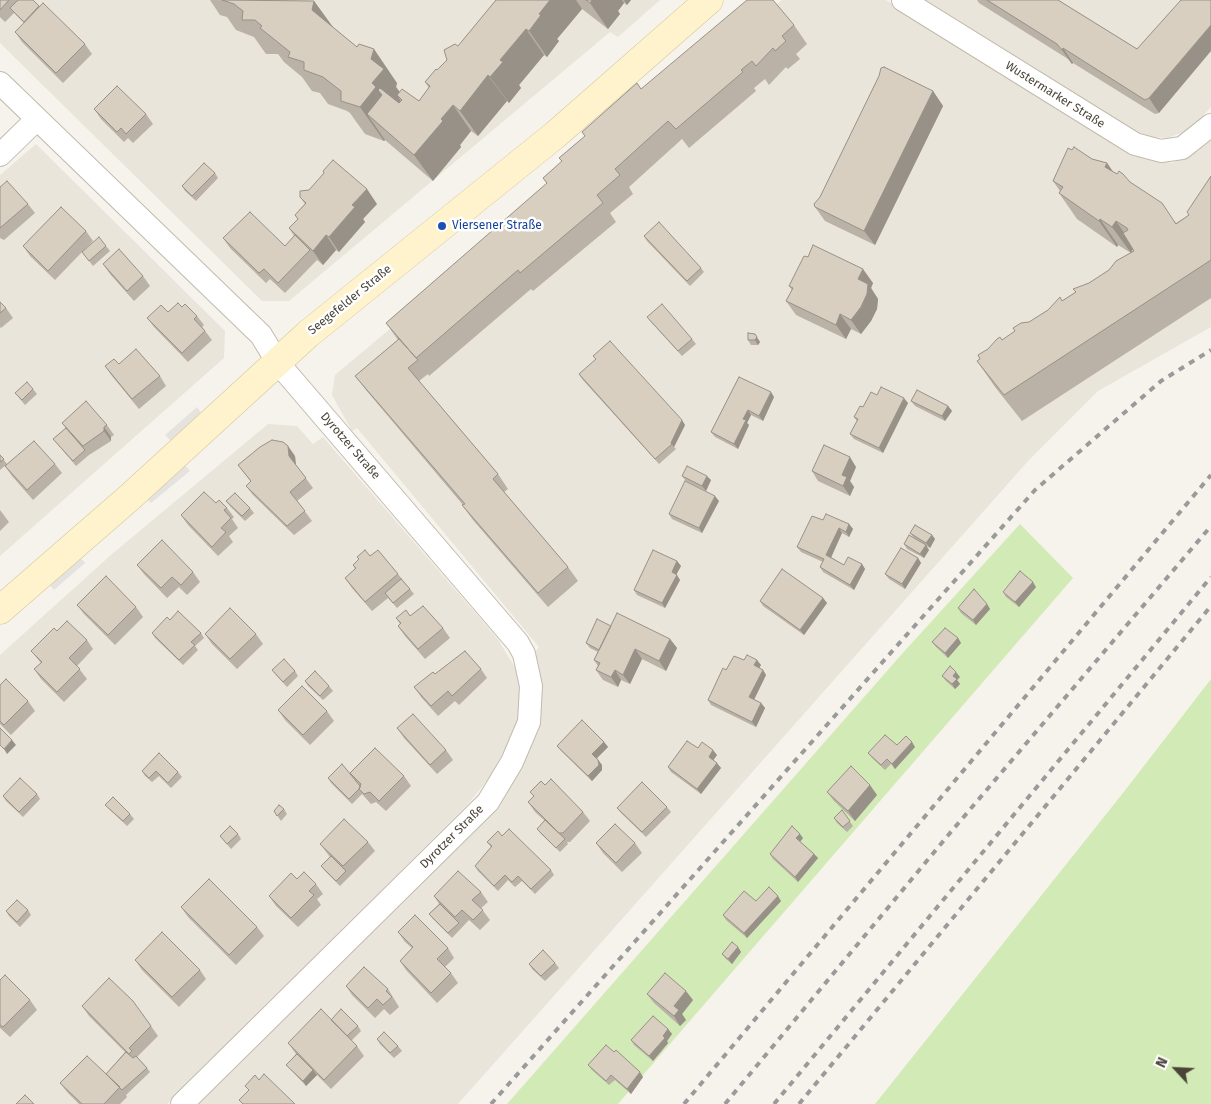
<!DOCTYPE html>
<meta charset="utf-8">
<style>
body{margin:0}
#map{position:relative;width:1211px;height:1104px;overflow:hidden;background:#f6f3ec;font-family:"Fira Sans",sans-serif}
canvas{display:block}
.north{position:absolute;left:1151px;top:1044px;width:50px;height:50px;-webkit-text-stroke:4px #fff;paint-order:stroke;rotate:295deg;font-size:14px;font-weight:700;line-height:20px;text-align:center;color:#4b4439}
.north::after{content:'';display:block;margin:auto;width:18px;height:22px;background:#4b4439;clip-path:polygon(50% 0,100% 100%,50% 72%,0 100%)}
</style>
<div id="map">
<canvas width="1211" height="1104"></canvas>
<div class="north">N</div>
</div>
<script>
const g = document.querySelector('canvas').getContext('2d');
g.lineJoin = 'round';
function paint(path, color) { g.fillStyle = color; g.fill(path, 'evenodd'); }
const toPath = rows => new Path2D(rows.map(r => 'M' + r).join(''));
function stroke(path, color, width, dash) { g.strokeStyle = color; g.lineWidth = width; g.lineCap = dash ? 'butt' : 'round'; g.setLineDash(dash || []); g.stroke(path); }
function drawText(font, color, halo, rows, align = 'center') {
  g.font = font + ' "Fira Sans",sans-serif'; g.lineWidth = 5; g.setLineDash([]); g.textBaseline = 'middle'; g.strokeStyle = halo; g.fillStyle = color; for (const [text, x, y, turn = 0] of rows) {
    g.save(); g.translate(x, y); g.rotate((+turn || 0) * Math.PI / 180); g.textAlign = isNaN(turn) ? turn : align; if (halo) g.strokeText(text, 0, 0); g.fillText(text, 0, 0); g.restore();
  }
}
const residential = toPath([
 [0,0,660,0,618,37,610,32,289,301,262,301,0,43],
 [782,0,886,0,1127,150,1143,158,1172,163,1198,151,1211,137,1211,327,1098,391,1029,460,458,1104,197,1104,508,780,533,655,539,647,357,428,352,431,332,395,335,375],
 [924,0,1211,0,1211,107,1198,121,1184,132,1167,138,1151,137,1134,130],
 [36,144,225,331,224,358,0,556,0,175],
 [268,424,297,426,313,444,323,437,497,638,519,674,521,691,517,727,490,777,467,805,167,1104,0,1104,0,655,112,554]
]);
const green = toPath([
 [1020,524,1073,578,618,1104,507,1104,901,655],
 [1211,679,1211,1104,875,1104,1123,793]
]);
const parking = toPath([
 [197,407,202,414,171,441,165,435],
 [184,464,190,471,151,503,146,498],
 [79,556,85,563,54,590,49,584]
]);
const street = toPath([
 [903,0,1135,144,1161,151,1182,148,1211,125],
 [0,83,261,335,278,363,518,643,524,654,531,686,529,722,512,762,488,802,182,1104],
 [0,155,37,119]
]);
const secondary = toPath([
 [0,610,130,497,308,334,555,135,709,0]
]);
const rail = toPath([
 [491,1104,1035,490,1161,381,1211,350],
 [684,1104,1211,475],
 [725,1104,950,833,1211,526],
 [774,1104,1211,577],
 [799,1104,1211,606]
]);
const wall = toPath([
 [0,0,33,0,40,7,85,44,92,54,63,83,22,42,15,32,24,23,14,13,5,22,0,17],
 [210,0,314,1,332,26,397,83,396,87,400,92,419,101,429,88,425,82,447,60,496,0,631,0,627,5,624,3,618,11,620,14,608,29,582,9,557,39,559,41,547,57,544,55,519,85,521,88,509,103,507,101,478,136,471,131,460,145,461,147,433,181,385,140,384,141,365,134,350,113,347,111,328,104,320,93,312,91,302,77,284,62,278,54,266,54,254,37,236,30,227,17,220,15],
 [977,0,1058,0,1137,49,1159,113,1155,114,1073,63,1072,64,1068,59,979,3],
 [794,25,807,44,796,54,800,59,788,69,786,67,769,85,765,79,754,88,756,91,689,148,682,139,629,187,633,194,610,213,616,222,533,291,531,289,429,376,428,374,419,381,498,474,508,489,504,492,568,567,578,581,548,607,473,520,462,505,463,505,366,390,355,376,398,340,386,323,547,184,543,178,562,162,559,158,585,136,582,132,641,89],
 [933,91,943,106,875,245,825,221,815,207],
 [94,109,146,114,153,124,133,143,128,138,124,142,101,119],
 [1092,159,1107,163,1113,172,1130,182,1176,223,1189,215,1211,176,1211,298,1022,421,995,387,977,361,1002,340,1109,270,1134,251,1133,249,1131,253,1118,245,1117,247,1077,219,1059,193,1060,191,1053,181],
 [215,173,218,178,196,201,185,191,182,186],
 [0,187,28,204,35,213,4,240,0,238],
 [300,197,377,204,363,219,365,222,339,252,336,250,323,265,317,260,285,293,270,279,266,283,230,248,223,238,285,246,294,236,289,228,298,219,295,215,305,204],
 [86,231,93,241,85,249,106,246,110,251,93,266,82,252,55,280,30,256,23,246],
 [644,236,701,268,704,272,690,286,647,241],
 [103,264,143,276,150,286,134,301,110,274],
 [873,283,871,288,878,299,877,309,871,321,861,334,851,329,846,339,796,315,786,301,792,290,789,286],
 [0,302,6,308,13,318,1,328,0,327],
 [182,307,197,316,204,325,202,327,212,340,188,362,154,327,147,318,168,312],
 [647,317,692,339,696,344,682,356,651,322],
 [758,339,760,342,758,345,751,345,748,340],
 [119,364,160,376,166,386,139,409,112,376,105,366],
 [579,374,685,425,674,447,676,449,659,464,582,379],
 [739,377,774,397,763,421,751,415,747,423,749,425,738,449,715,437,711,432],
 [33,389,37,394,25,405,15,393],
 [877,395,908,403,883,453,854,439,850,434,857,421,854,417,863,407],
 [911,401,948,406,952,411,945,421,915,406],
 [62,423,107,425,114,435,111,437,111,441,89,455,76,466,53,439,66,428],
 [0,455,7,464,0,470],
 [295,456,296,465,313,488,297,501,312,521,294,535,253,495,246,486,251,482,238,465],
 [55,464,62,473,33,500,12,476,5,466],
 [856,467,850,481,854,487,850,496,818,481,812,471],
 [682,476,711,480,706,491,686,481],
 [226,501,250,508,254,513,245,521,230,506],
 [719,501,702,533,672,519,669,514],
 [216,503,227,508,234,517,232,519,238,528,229,536,233,542,218,556,188,525,181,515],
 [0,510,9,522,0,531],
 [849,524,853,529,849,537,842,533,831,557,844,565,862,564,865,569,854,590,823,572,820,567,823,562,801,552,797,547],
 [910,533,932,535,935,539,930,548,926,546,929,550,924,558,907,549,904,544,914,538],
 [370,556,398,574,414,594,397,608,388,598,372,611,352,588,345,578,355,569,353,565],
 [918,558,921,563,905,589,889,579,885,574],
 [677,561,681,566,676,575,680,580,665,608,637,595,634,590],
 [137,565,193,572,200,582,187,595,179,587,167,598,144,574],
 [1036,587,1019,607,1006,597,1003,592],
 [823,598,827,603,804,635,763,606,760,601],
 [987,604,990,609,976,625,961,613,958,608],
 [77,605,136,607,143,617,115,645,84,614],
 [396,618,443,628,450,638,425,659,405,636,398,626,400,624],
 [170,620,201,633,204,638,195,646,198,650,183,665,155,638,152,633],
 [611,626,670,639,677,648,666,671,642,659,630,684,621,680,618,687,603,680,596,670,598,666,594,660,598,652,590,648,586,643],
 [57,631,87,640,93,649,77,666,87,679,64,702,41,679,34,669,41,663,31,651],
 [205,634,256,634,263,644,237,669,212,644],
 [958,638,961,643,948,658,936,647,932,642],
 [744,660,761,665,759,668,763,670,766,675,754,699,761,703,765,708,756,727,711,705,708,700,726,670],
 [481,669,487,678,459,705,455,701,438,716,421,697,414,687,435,674],
 [272,670,295,671,298,676,287,687,276,675],
 [942,676,960,677,957,680,960,684,955,689,946,681],
 [305,681,329,686,333,691,323,700,308,686],
 [0,685,28,701,35,711,11,735,0,724],
 [278,710,327,711,334,721,310,745,285,720],
 [397,728,446,750,453,760,437,774,404,738],
 [604,742,608,747,597,758,602,765,602,770,592,781,561,751,557,746],
 [897,745,915,747,895,769,891,764,885,770,872,758,868,753],
 [698,748,717,755,713,760,721,768,701,794,671,772,668,767],
 [142,771,178,772,182,777,171,788,159,776,152,782,145,776],
 [352,775,404,776,411,786,386,811,376,802,371,804,362,794,352,804,331,783,328,778],
 [545,785,583,812,590,821,570,842,567,842,568,844,560,852,541,834,537,829,545,821,535,812,528,802,534,797,530,792],
 [827,792,877,795,855,821,834,801],
 [37,794,40,799,23,817,6,801,3,796],
 [105,805,130,814,134,819,127,826,109,809],
 [667,807,671,812,646,837,621,813,617,808],
 [284,809,287,814,281,821,274,811],
 [842,810,853,826,847,832,837,823,834,818],
 [238,834,241,839,231,849,220,836],
 [502,836,551,870,554,875,535,894,522,881,515,887,508,880,498,891,478,871,475,866,491,847,487,842],
 [803,838,800,842,814,854,818,858,798,882,773,859,770,854],
 [368,842,375,851,340,886,325,871,321,866,330,857,320,844],
 [596,843,635,843,642,853,622,872,603,853],
 [297,879,316,884,323,894,317,899,321,905,298,927,276,906,269,896],
 [481,892,488,902,481,908,490,920,480,930,469,920,452,938,433,919,429,914,439,904,434,896],
 [756,901,781,901,747,938,726,920,723,915],
 [181,907,257,927,264,936,236,965,188,917],
 [28,910,31,915,20,927,9,916,6,911],
 [398,932,448,948,454,958,445,967,451,973,458,983,437,1003,406,970,400,961,412,948,405,942],
 [738,947,741,952,732,964,726,959,722,954],
 [135,960,200,970,206,979,179,1007,142,970],
 [555,963,559,968,545,981,532,969,529,964],
 [0,980,30,1000,37,1010,10,1037,0,1028],
 [346,986,388,989,399,1007,390,1015,384,1009,375,1018,352,995],
 [647,994,693,1000,682,1014,686,1020,680,1026,654,1003],
 [82,1006,151,1026,158,1036,137,1057,147,1068,150,1072,126,1095,127,1097,120,1104,79,1104,67,1092,60,1083,106,1074,125,1052,89,1016],
 [331,1020,358,1026,361,1031,351,1041,357,1046,364,1056,331,1089,317,1075,306,1086,290,1069,286,1065,296,1054,288,1043],
 [668,1029,672,1034,667,1041,668,1043,653,1061,634,1045,631,1040],
 [377,1039,398,1046,402,1051,394,1058,380,1044],
 [588,1065,643,1077,631,1094,615,1080,609,1085,592,1070]
]);
const shadedWall = toPath([
 [550,0,576,0,582,9,557,39,559,41,547,57,529,31,539,14],
 [592,0,622,0,624,3,618,11,620,14,608,29,590,3],
 [624,0,631,0,627,5],
 [314,1,338,34,312,10],
 [1211,25,1211,51,1159,113,1149,98],
 [526,29,544,55,519,85,521,88,509,103,490,77,500,60],
 [1063,48,1073,63,1072,64,1062,50],
 [374,49,397,83,396,87,407,103,397,95,404,106,367,114,385,140,384,141,360,107,372,83,371,59],
 [488,75,507,101,478,136,460,111],
 [933,91,943,106,875,245,864,231],
 [453,105,471,131,460,145,461,147,433,181,414,155,441,119],
 [1107,163,1125,189,1105,167],
 [367,189,377,204,363,219,365,222,339,252,329,237,352,205],
 [1100,219,1118,245,1117,247,1099,221],
 [1116,221,1134,247,1131,253,1112,227],
 [326,235,336,250,323,265,313,251],
 [863,269,873,283,871,288,878,299,877,309,871,321,861,334,851,320,858,279],
 [840,314,851,329,846,339,836,325],
 [755,334,760,342,758,345,755,340],
 [771,392,774,397,763,421,759,416],
 [904,398,908,403,883,453,879,448],
 [948,406,952,411,945,421,942,416],
 [748,410,751,415,747,423,749,425,738,449,734,444,743,419],
 [682,420,685,425,674,447,671,443],
 [104,427,111,437,111,441,104,431],
 [288,446,295,456,296,466,289,456],
 [850,457,856,467,850,481,854,487,850,496,843,486,842,475],
 [707,476,711,480,706,491,702,486],
 [715,496,719,501,702,533,699,528],
 [849,524,853,529,849,537,846,532],
 [839,528,842,533,830,560,826,555],
 [932,535,935,539,930,548,926,543],
 [926,545,929,550,924,558,920,554],
 [918,558,921,563,905,589,902,584],
 [677,561,681,566,675,577,672,572],
 [862,564,865,569,854,590,850,585],
 [677,575,680,580,665,608,662,603],
 [1033,582,1036,587,1019,607,1015,602],
 [823,598,827,603,804,635,800,630],
 [987,604,990,609,976,625,973,620],
 [958,638,961,643,948,658,945,653],
 [670,639,677,648,666,671,659,661],
 [635,649,642,659,630,684,623,675],
 [757,660,761,665,758,670,754,665],
 [615,670,621,680,618,687,611,677],
 [763,670,766,675,753,702,749,697],
 [956,672,960,677,957,680,960,684,955,689,952,684,953,676],
 [761,703,765,708,756,727,752,722],
 [12,740,16,745,7,754,4,749],
 [604,742,608,747,596,759,592,754],
 [912,742,915,747,895,769,892,764],
 [713,750,717,755,712,762,709,757],
 [598,760,602,765,602,770,592,781,588,776],
 [717,763,721,768,701,794,697,789],
 [870,785,877,795,855,821,848,811],
 [800,834,803,838,799,843,796,838],
 [814,854,818,858,798,882,795,877],
 [778,896,781,901,747,938,744,933],
 [738,947,741,952,732,964,728,959],
 [686,991,693,1000,682,1014,686,1020,680,1026,674,1016,674,1006],
 [668,1029,672,1034,667,1041,668,1043,653,1061,649,1056],
 [313,1070,317,1075,306,1086,303,1081],
 [640,1072,643,1077,631,1094,627,1089]
]);
const building = toPath([
 [0,0,9,0,0,10,0,0],
 [18,0,33,0,39,6,24,22,10,8,18,0],
 [222,0,314,1,312,10,357,47,359,44,374,49,371,59,384,69,372,83,376,87,360,107,341,101,341,91,323,77,304,70,304,62,288,57,290,52,260,28,262,26,255,20,242,20,243,11,234,4,222,0],
 [496,0,550,0,539,14,541,15,529,31,526,29,500,60,503,62,490,77,488,75,460,111,453,105,441,119,443,121,414,155,367,114,382,95,378,90,380,88,399,103,402,100,397,95,402,89,419,101,430,86,425,82,436,69,437,70,447,60,444,50,455,44,458,46,496,0],
 [586,0,592,0,590,3,586,0],
 [747,0,773,0,794,25,782,36,786,41,775,51,773,48,756,66,752,61,741,70,743,72,676,129,668,121,615,169,620,175,597,195,603,203,520,273,518,270,416,358,386,323,547,183,543,178,562,161,559,158,585,136,582,132,637,83,641,89,747,0],
 [987,0,1058,0,1137,49,1181,0,1211,0,1211,25,1149,98,1145,100,1063,48,1062,50,1057,44,987,0],
 [43,3,85,44,56,73,15,32,43,3],
 [884,67,933,91,864,231,815,207,814,204,820,197,879,76,881,68,884,67],
 [117,86,146,114,126,134,121,128,117,132,94,109,117,86],
 [1074,147,1092,159,1107,163,1105,167,1117,174,1119,171,1123,174,1130,182,1162,203,1176,224,1189,215,1187,212,1211,176,1211,260,1004,395,977,361,980,359,978,355,988,349,997,339,1000,337,1002,340,1015,331,1013,328,1021,323,1029,322,1048,310,1060,297,1062,301,1076,292,1073,289,1089,283,1109,270,1116,261,1134,251,1123,233,1128,230,1127,228,1116,221,1112,227,1100,219,1099,221,1059,193,1063,187,1053,181,1068,148,1072,150,1074,147],
 [333,160,367,189,352,205,355,207,329,237,326,235,313,251,289,228,298,219,295,215,306,203,300,197,300,191,309,190,324,173,323,171,333,160],
 [204,163,215,173,192,196,182,186,204,163],
 [7,181,28,204,0,228,0,187,7,181],
 [61,207,86,231,48,271,23,246,61,207],
 [250,212,285,246,295,235,310,250,278,283,264,269,259,273,223,238,250,212],
 [659,222,701,268,687,281,644,236,659,222],
 [99,237,106,246,89,261,82,252,99,237],
 [813,245,863,269,858,279,868,284,867,294,861,307,851,320,840,314,836,325,786,301,793,288,789,286,804,256,808,257,813,245],
 [119,249,143,276,127,291,103,264,119,249],
 [0,302,6,308,0,313,0,302],
 [178,303,182,307,185,304,197,316,194,319,205,331,182,353,147,318,161,305,168,312,178,303],
 [662,304,692,339,678,351,647,317,662,304],
 [748,333,755,334,757,337,755,340,748,340,748,333],
 [399,339,418,360,408,368,498,474,493,479,568,567,538,593,462,505,465,504,355,376,399,339],
 [610,341,682,420,671,443,672,444,655,459,579,374,596,359,593,356,610,341],
 [136,349,160,376,132,399,105,366,114,359,119,364,136,349],
 [739,377,771,392,759,416,748,410,743,419,746,420,734,444,711,432,739,377],
 [27,382,33,389,22,400,15,393,27,382],
 [881,387,904,398,879,448,850,434,858,419,854,417,860,406,863,407,871,392,877,395,881,387],
 [917,390,948,406,942,416,911,401,917,390],
 [86,401,107,425,104,427,104,431,83,446,62,423,86,401],
 [66,428,85,450,73,461,53,439,66,428],
 [272,440,283,442,288,446,289,456,306,478,290,492,305,511,287,526,246,486,251,481,238,465,260,447,272,440],
 [34,441,55,464,27,490,5,466,34,441],
 [824,445,850,457,842,475,847,477,843,486,812,471,824,445],
 [0,455,4,459,0,462,0,455],
 [687,466,707,476,702,486,682,476,687,466],
 [685,481,715,496,699,528,669,514,685,481],
 [204,492,216,503,219,500,227,508,224,510,231,518,221,528,226,532,212,547,181,515,204,492],
 [235,493,250,508,242,516,226,501,235,493],
 [826,514,849,524,846,532,839,528,826,555,844,565,848,557,862,564,850,585,820,567,824,559,797,547,812,516,823,520,826,514],
 [915,525,932,535,926,543,910,533,915,525],
 [909,535,926,545,920,554,904,544,909,535],
 [162,540,193,572,181,585,172,577,161,588,137,565,162,540],
 [901,548,918,558,902,584,885,574,901,548],
 [365,550,370,556,378,550,398,574,365,602,345,578,356,568,353,565,359,559,357,557,365,550],
 [653,550,677,561,672,572,677,575,662,603,634,590,653,550],
 [782,569,823,598,800,630,760,601,782,569],
 [1020,571,1033,582,1015,602,1003,592,1020,571],
 [106,576,136,607,108,635,77,605,106,576],
 [401,579,410,589,393,603,385,593,401,579],
 [974,589,987,604,973,620,958,608,974,589],
 [423,606,443,628,418,649,398,626,401,623,396,618,406,610,410,616,423,606],
 [230,608,256,634,230,659,205,634,230,608],
 [178,611,201,633,191,642,195,645,179,660,152,633,167,617,170,620,178,611],
 [617,613,670,639,659,661,635,649,623,675,615,670,611,677,596,670,600,663,594,660,617,613],
 [597,619,611,626,599,650,586,643,597,619],
 [67,621,87,640,69,658,80,669,57,692,34,669,42,662,31,651,54,628,57,631,67,621],
 [945,628,958,638,945,653,932,642,945,628],
 [465,651,481,669,452,696,448,691,431,706,414,687,433,672,435,674,465,651],
 [747,655,757,660,754,665,763,670,749,697,761,703,752,722,708,700,723,668,726,670,734,656,744,660,747,655],
 [284,659,295,671,283,682,272,670,284,659],
 [950,666,956,672,953,676,957,679,952,684,942,676,950,666],
 [315,671,329,686,320,696,305,681,315,671],
 [6,679,28,701,4,725,0,721,0,685,6,679],
 [302,686,327,711,303,735,278,710,302,686],
 [413,714,446,750,430,765,397,728,413,714],
 [582,720,604,742,592,754,598,760,599,765,588,776,557,746,582,720],
 [0,728,12,740,4,749,0,745,0,728],
 [885,735,897,745,906,736,912,742,892,764,887,759,881,765,868,753,885,735],
 [687,741,698,748,702,742,713,750,709,757,717,763,697,789,668,767,687,741],
 [375,748,404,776,379,801,370,792,364,794,359,789,361,784,350,773,375,748],
 [159,753,178,772,168,783,156,771,149,778,142,771,159,753],
 [342,764,360,786,360,788,349,799,328,778,342,764],
 [851,766,870,785,848,811,827,792,851,766],
 [20,778,37,794,19,812,3,796,20,778],
 [551,779,583,812,563,833,559,833,528,802,534,796,530,792,541,781,545,785,551,779],
 [642,782,667,807,642,832,617,808,642,782],
 [113,797,130,814,123,821,105,805,113,797],
 [279,805,284,809,277,816,274,811,279,805],
 [842,810,850,821,843,827,834,818,842,810],
 [344,819,368,842,343,866,320,844,344,819],
 [545,820,565,839,556,848,537,829,545,820],
 [615,824,635,843,616,863,596,843,615,824],
 [230,826,238,834,227,844,220,836,230,826],
 [792,826,800,834,796,838,814,854,795,877,770,854,792,826],
 [509,829,551,870,531,889,518,876,512,882,505,875,494,886,475,866,492,846,487,842,498,831,502,836,509,829],
 [331,856,346,871,336,881,321,866,331,856],
 [458,871,481,892,472,900,483,910,473,920,462,910,455,917,434,896,458,871],
 [304,872,316,884,309,891,314,895,291,918,269,896,291,873,297,879,304,872],
 [209,879,257,927,229,955,181,907,209,879],
 [769,887,778,896,744,933,723,915,744,891,756,901,769,887],
 [17,900,28,910,17,922,6,911,17,900],
 [440,904,459,923,448,933,429,914,440,904],
 [415,915,448,948,437,959,451,973,431,993,400,961,413,947,398,932,415,915],
 [162,932,200,970,172,997,135,960,162,932],
 [732,942,738,947,728,959,722,954,732,942],
 [543,950,555,963,541,976,529,964,543,950],
 [364,967,388,989,386,991,392,997,383,1005,377,999,368,1008,346,986,364,967],
 [665,973,686,991,674,1006,679,1010,674,1016,647,994,665,973],
 [5,975,30,1000,3,1027,0,1025,0,980,5,975],
 [109,978,133,1001,151,1026,129,1048,132,1051,129,1054,82,1006,109,978],
 [321,1009,357,1046,324,1080,288,1043,321,1009],
 [341,1009,358,1026,347,1036,331,1020,341,1009],
 [653,1016,668,1029,663,1036,665,1038,649,1056,631,1040,653,1016],
 [384,1032,398,1046,390,1053,377,1039,384,1032],
 [606,1045,614,1052,616,1050,640,1072,627,1089,611,1075,606,1081,588,1065,606,1045],
 [126,1052,133,1058,136,1056,147,1068,122,1090,106,1074,126,1052],
 [297,1054,313,1070,303,1081,286,1065,297,1054],
 [87,1056,120,1087,104,1104,82,1104,60,1083,87,1056],
 [264,1074,295,1104,243,1104,239,1100,249,1090,245,1086,255,1075,259,1080,264,1074],
 [25,1095,34,1104,16,1104,25,1095]
]);
const markers = [
 [442,226,5,"#1a4fb4"]
];
const streetNames = [
 ["Wustermarker Straße",1055,95,32],
 ["Seegefelder Straße",350,300,-39],
 ["Dyrotzer Straße",350,446,49],
 ["Dyrotzer Straße",452,837,-45]
];
const transitNames = [
 ["Viersener Straße",452,226]
];
paint(residential, '#eae5da');
paint(green, '#d2eab5');
paint(parking, '#e5e3e0');
stroke(street, '#c2bbae', 24);
stroke(secondary, '#d6c79b', 29);
stroke(street, '#fff', 22);
stroke(secondary, '#fff3cd', 28);
stroke(rail, '#9a9a9a', 4, [6, 6]);
paint(wall, '#bab2a6');
paint(shadedWall, '#979187');
paint(building, '#d8cfc1');
stroke(building, '#979187', 1);
for (const [x, y, r, color] of markers) { const dot = new Path2D(); dot.arc(x, y, r, 0, 2 * Math.PI); g.fillStyle = color; g.fill(dot); stroke(dot, '#fff', 2); }
drawText('12px', '#4b4439', '#fff', streetNames);
drawText('12px', '#164399', '#fff', transitNames, 'left');
</script>
